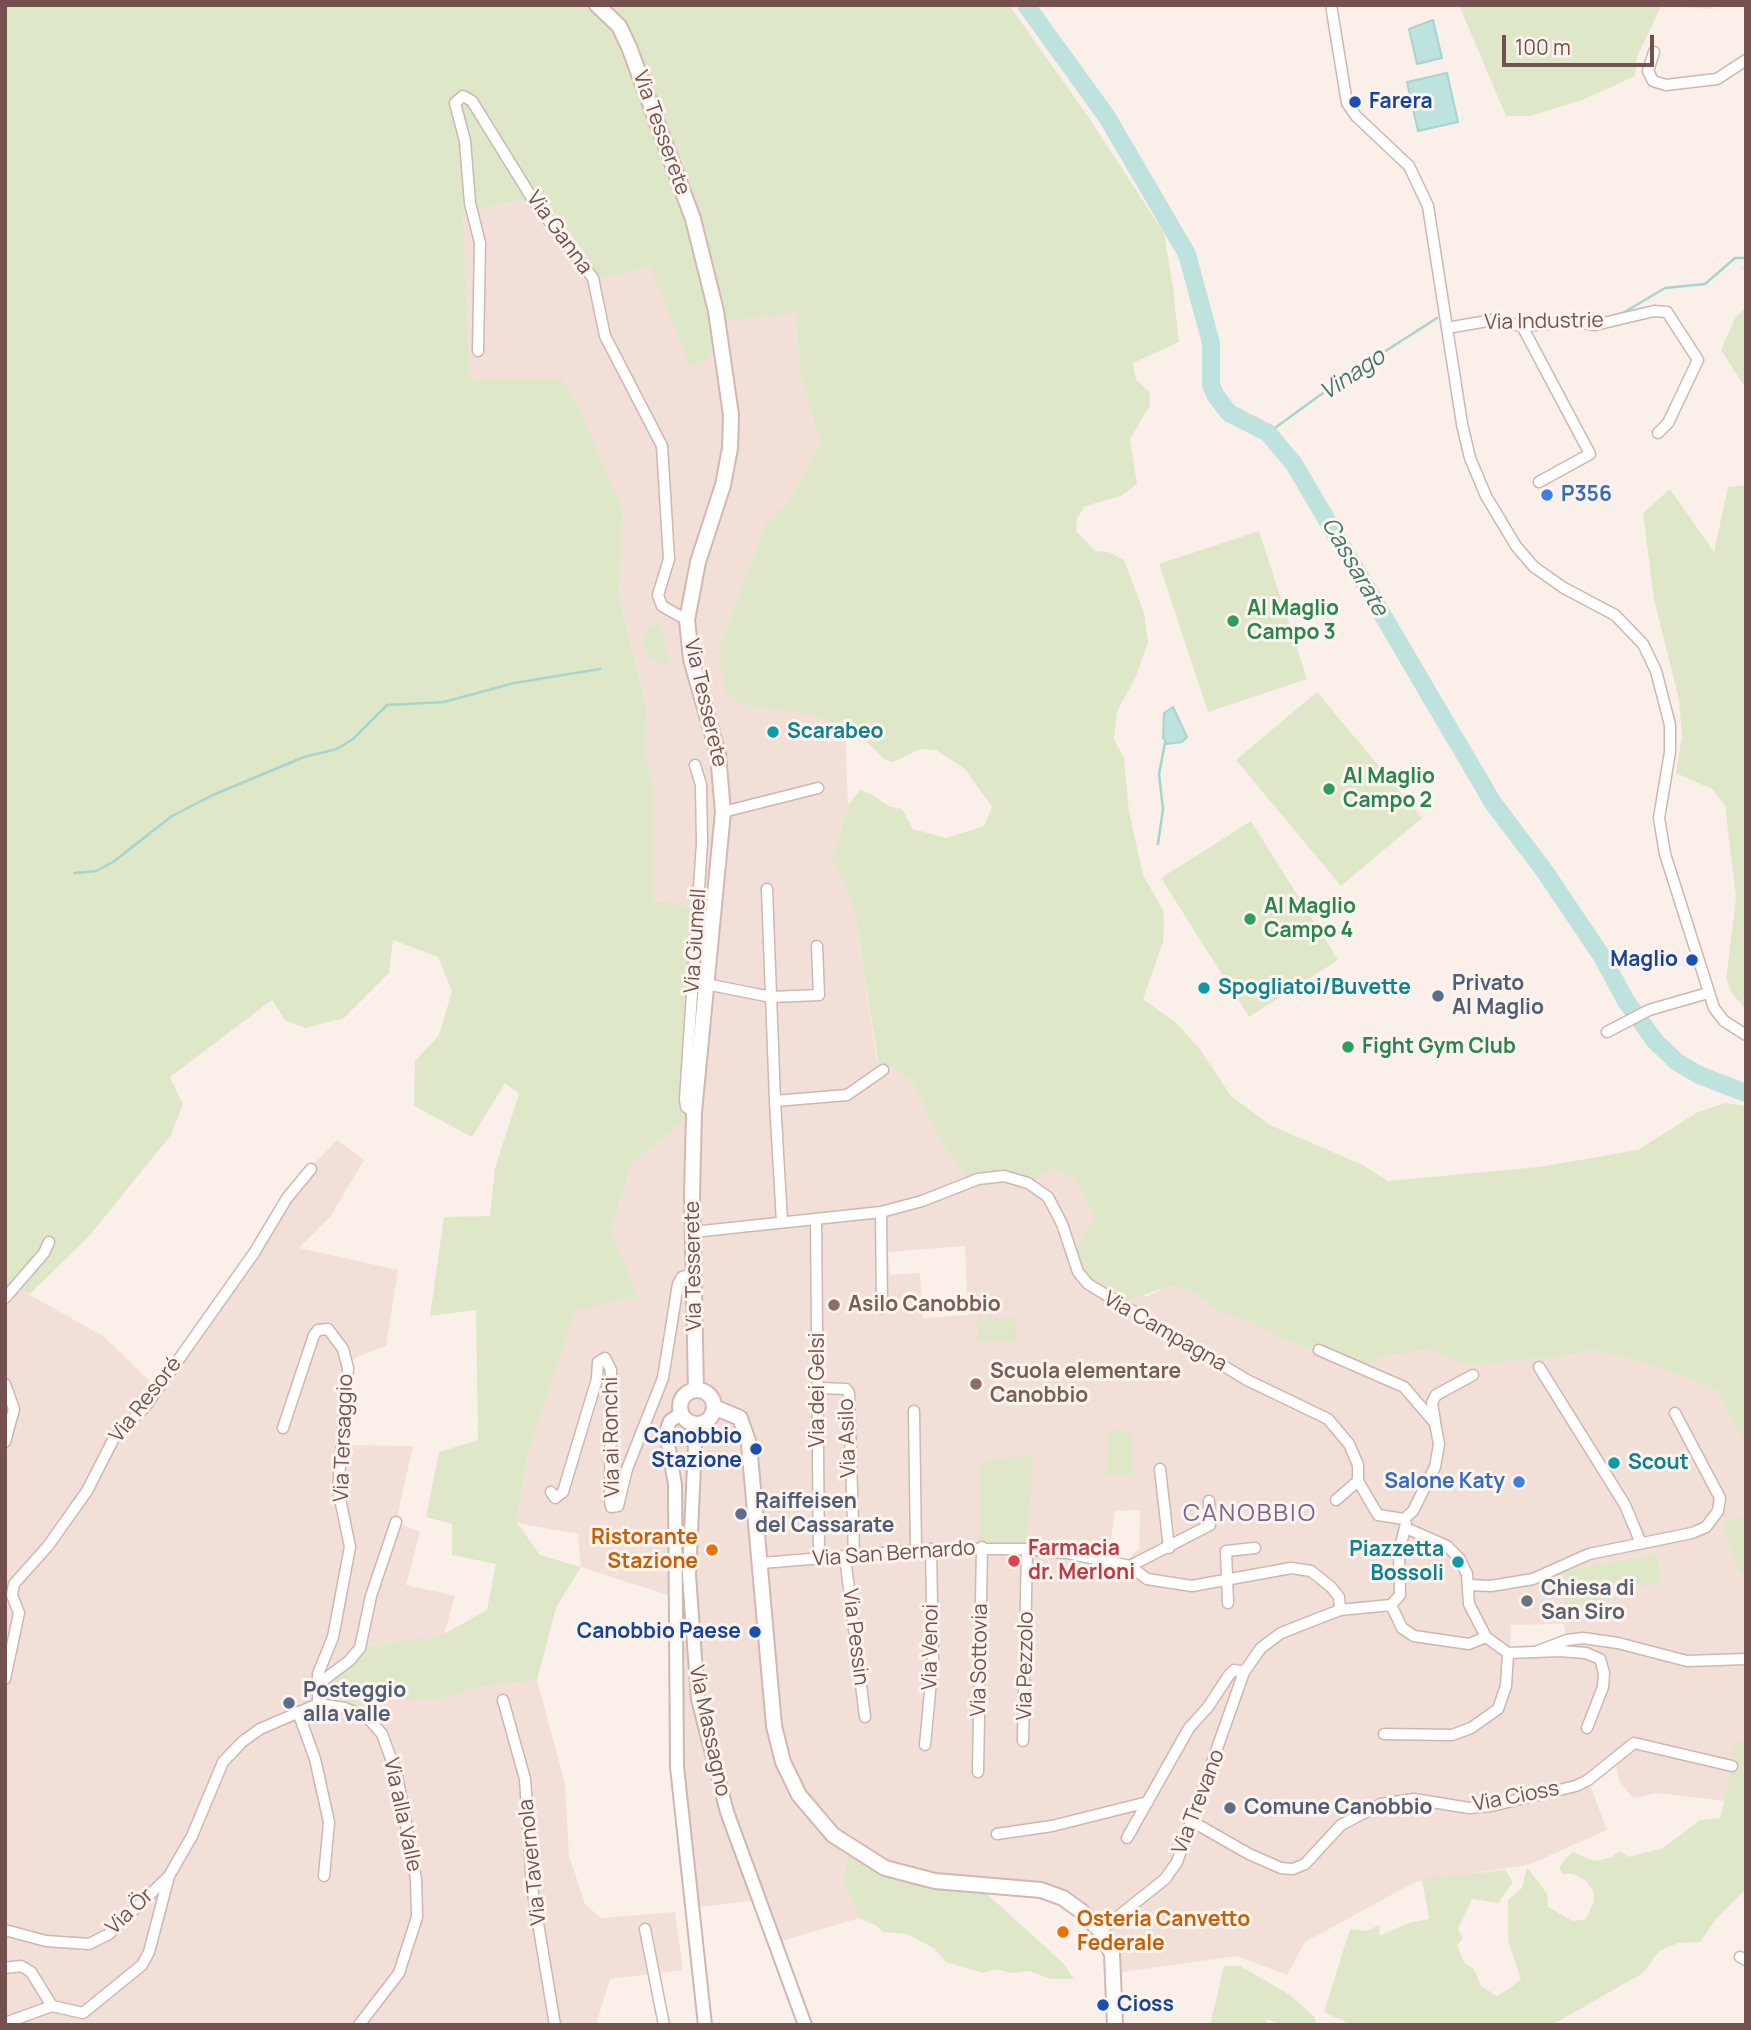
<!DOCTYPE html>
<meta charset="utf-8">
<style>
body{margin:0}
#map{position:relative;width:1751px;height:2030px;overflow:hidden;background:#fbefe9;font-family:Manrope,sans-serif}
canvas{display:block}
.frame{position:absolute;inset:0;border:7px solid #74514e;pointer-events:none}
.scale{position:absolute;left:1502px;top:35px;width:152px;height:32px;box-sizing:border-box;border:4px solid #74514e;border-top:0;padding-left:9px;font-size:21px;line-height:24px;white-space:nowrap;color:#74514e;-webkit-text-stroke:5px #fef4ef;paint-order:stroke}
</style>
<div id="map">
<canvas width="1751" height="2030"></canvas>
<div class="frame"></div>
<div class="scale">100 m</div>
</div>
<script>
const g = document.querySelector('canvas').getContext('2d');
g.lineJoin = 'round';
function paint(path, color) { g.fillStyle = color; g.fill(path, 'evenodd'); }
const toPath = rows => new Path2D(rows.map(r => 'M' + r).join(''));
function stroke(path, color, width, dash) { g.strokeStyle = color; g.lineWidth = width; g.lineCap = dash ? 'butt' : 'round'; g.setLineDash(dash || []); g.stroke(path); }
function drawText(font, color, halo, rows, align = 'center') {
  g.font = font + ' Manrope,sans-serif'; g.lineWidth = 6; g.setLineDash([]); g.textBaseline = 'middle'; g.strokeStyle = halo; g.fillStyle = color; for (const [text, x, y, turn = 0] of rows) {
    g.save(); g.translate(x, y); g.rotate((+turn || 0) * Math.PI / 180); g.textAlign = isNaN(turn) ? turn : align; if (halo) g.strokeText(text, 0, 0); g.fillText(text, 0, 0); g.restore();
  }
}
const residential = toPath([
 [520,200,560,217,601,279,650,266,708,358,729,320,798,312,799,372,820,443,790,499,765,526,719,647,747,707,802,713,825,719,845,730,848,805,831,861,842,876,855,914,877,1063,896,1068,911,1080,941,1141,965,1175,1028,1182,1051,1169,1075,1179,1095,1218,1075,1248,1146,1297,1167,1287,1190,1289,1218,1310,1255,1323,1283,1339,1358,1366,1383,1357,1431,1349,1465,1365,1561,1357,1594,1350,1659,1367,1715,1389,1746,1445,1746,1512,1744,1516,1721,1523,1739,1572,1746,1576,1746,1736,1731,1749,1732,1766,1725,1801,1657,1793,1633,1798,1619,1781,1615,1758,1588,1780,1607,1830,1528,1865,1415,1882,1305,1942,1287,1975,1237,1956,1115,1973,1110,1948,1063,1898,843,1880,859,1918,775,1943,758,1900,693,1908,683,1825,674,1597,581,1567,578,1534,517,1523,527,1457,576,1310,638,1297,611,1230,631,1165,694,1112,714,911,653,900,654,789,645,751,647,709,619,595,623,511,470,380,463,213],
 [965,1246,968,1315,923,1318,920,1273,890,1275,888,1252],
 [1140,1510,1139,1549,1128,1559,1109,1554,1115,1511],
 [1657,1553,1662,1583,1607,1592,1563,1571],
 [1564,1624,1566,1637,1526,1649,1510,1647,1511,1625],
 [337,1140,364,1160,330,1217,299,1248,398,1270,386,1346,347,1361,342,1445,413,1446,396,1522,420,1532,406,1585,455,1596,444,1634,360,1648,387,1695,432,1701,482,1687,537,1680,565,1784,569,1855,585,1904,601,1918,675,1912,683,1970,610,1979,596,2025,5,2025,5,1442,12,1417,5,1420,5,1291,8,1286,30,1295,103,1336,158,1389,228,1287,282,1197]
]);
const green = toPath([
 [5,5,1009,5,1087,115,1164,233,1173,288,1179,342,1133,363,1136,380,1149,391,1150,405,1130,439,1137,484,1121,496,1085,506,1077,518,1076,531,1095,551,1109,552,1124,560,1144,613,1148,642,1136,676,1117,712,1114,739,1124,759,1129,811,1143,875,1163,910,1164,922,1163,942,1143,999,1175,1022,1200,1049,1231,1096,1270,1125,1363,1165,1388,1181,1539,1167,1638,1150,1696,1113,1725,1103,1746,1106,1746,1445,1715,1389,1659,1367,1594,1350,1561,1357,1465,1365,1431,1349,1383,1357,1358,1367,1283,1339,1254,1323,1217,1310,1190,1289,1167,1287,1122,1302,1087,1276,1082,1269,1075,1248,1095,1218,1075,1179,1051,1169,1028,1183,965,1176,941,1141,911,1080,896,1068,878,1063,855,914,842,877,831,861,848,805,860,790,873,795,888,806,902,809,913,829,946,838,984,826,992,807,965,769,936,750,921,749,892,762,885,760,868,743,825,719,802,713,747,707,724,691,719,647,765,525,790,499,820,443,799,372,797,312,729,321,708,358,690,367,650,266,601,279,560,217,520,200,463,213,470,380,562,379,582,414,623,511,619,595,647,709,645,751,654,789,653,900,714,911,694,1112,631,1165,611,1230,638,1297,576,1310,527,1457,517,1523,540,1555,581,1567,556,1608,537,1680,482,1687,432,1701,387,1696,368,1718,318,1704,317,1685,360,1648,444,1634,487,1610,496,1564,452,1555,452,1524,426,1517,439,1452,478,1440,476,1310,430,1316,444,1217,490,1216,495,1168,519,1094,505,1083,472,1137,414,1106,415,1061,439,1035,452,991,438,957,393,940,389,973,344,1018,305,1028,285,1020,272,1000,170,1077,183,1104,171,1135,90,1235,30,1294,8,1286,5,1291],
 [1459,5,1713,5,1713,9,1661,6,1637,57,1635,76,1585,99,1530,116,1506,116],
 [1746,307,1746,389,1721,350,1735,318],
 [1746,485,1746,1010,1732,993,1726,979,1736,898,1725,805,1712,789,1676,773,1682,736,1679,700,1654,600,1643,513,1670,489,1714,552,1728,487],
 [1259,531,1307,679,1208,712,1159,564],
 [659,620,671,666,651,659,643,646,645,632],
 [1317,692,1422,818,1341,886,1236,760],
 [1251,821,1338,960,1249,1017,1161,878],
 [1015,1318,1016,1341,978,1342,977,1319],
 [1107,1431,1131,1432,1131,1476,1106,1475],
 [1033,1456,1027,1549,979,1547,979,1467,989,1459],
 [1746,1512,1746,1576,1739,1572,1721,1523,1744,1516],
 [1657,1553,1662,1583,1608,1592,1609,1601,1564,1609,1563,1571],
 [1746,1736,1746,1889,1716,1919,1700,1942,1678,1943,1659,1951,1643,1973,1552,2025,1352,2025,1324,2012,1350,1929,1367,1931,1379,1925,1380,1936,1408,1923,1429,1919,1422,1879,1505,1870,1513,1882,1498,1903,1472,1899,1458,1929,1463,1938,1457,1946,1465,1964,1474,1969,1481,1986,1497,1996,1510,1988,1521,1979,1508,1941,1508,1900,1522,1888,1527,1867,1547,1894,1548,1907,1573,1921,1586,1919,1594,1901,1593,1890,1585,1880,1573,1874,1563,1874,1559,1868,1565,1859,1573,1852,1595,1861,1612,1857,1620,1851,1628,1857,1663,1848,1700,1820,1720,1818,1732,1766,1731,1749],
 [850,1849,870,1861,976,1884,1063,1963,1074,1979,1051,1979,1029,1971,1013,1973,995,1969,983,1973,946,1962,935,1949,907,1934,883,1932,877,1926,859,1918,843,1880],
 [1224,1966,1240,1966,1290,1995,1315,2017,1316,2025,1282,2025,1267,2019,1267,2025,1210,2025]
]);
const water = toPath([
 [1433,20,1442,58,1417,64,1409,29,1433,20],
 [1447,73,1458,122,1418,131,1407,82,1447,73],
 [1173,707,1187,737,1182,742,1167,744,1163,738,1164,713,1173,707]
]);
const stream = toPath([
 [1609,317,1623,313,1665,288,1705,284,1735,258,1746,258],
 [1540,320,1562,316,1599,320],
 [1208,398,1216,396],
 [1268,433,1345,377,1437,318],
 [1158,844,1163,809,1159,774,1165,743],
 [74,873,96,871,113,862,172,816,213,795,304,757,337,749,353,739,387,705,444,702,514,683,600,669]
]);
const river = toPath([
 [1026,5,1107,117,1187,254,1211,343,1211,385,1216,396,1229,413,1268,433,1294,464,1493,803,1543,869,1601,955,1626,1001,1655,1041,1677,1062,1699,1075,1746,1093]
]);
const minor = toPath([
 [1331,5,1347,103,1356,116,1409,166,1428,206,1462,424,1470,458,1486,496,1516,546,1534,567,1564,588,1615,615,1643,644,1656,671,1670,725,1670,752,1659,818,1665,854,1714,1008,1724,1021,1746,1035],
 [1654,52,1648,71,1653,81,1666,85,1717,79,1746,60],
 [1522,326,1590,454,1539,482],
 [1447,328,1493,320,1522,326,1574,322,1595,325,1654,311,1667,312,1698,360,1668,423,1658,433],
 [478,351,480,243,470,203,465,141,455,103,463,96,472,101,535,203,593,278,605,336,662,446,669,559,658,595,662,606,687,620],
 [723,812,818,788],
 [767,889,775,1101,847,1095,883,1070],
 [706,984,771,997,819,995,817,946],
 [1607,1032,1649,1010,1708,993],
 [775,1101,782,1222],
 [694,1112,686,1107,685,1099,702,843,701,785,695,765],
 [881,1212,882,1308],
 [816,1219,819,1560],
 [693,1232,881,1212,922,1201,978,1179,1004,1176,1028,1183,1048,1197,1062,1224,1078,1272,1088,1284,1247,1380,1328,1419,1349,1444,1358,1465,1358,1481,1378,1515,1404,1519],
 [5,1298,44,1253,49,1242],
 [1319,1350,1404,1387,1435,1423,1439,1444,1435,1467,1413,1511,1404,1519],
 [1539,1367,1625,1505,1640,1541],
 [5,1384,14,1409,5,1442],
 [819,1388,846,1389,849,1393,854,1556],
 [914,1411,916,1550],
 [1435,1421,1432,1403,1436,1395,1473,1375],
 [283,1428,314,1335,318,1330,328,1329,343,1349,348,1368,338,1489,350,1547,333,1637,318,1674,318,1704],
 [1160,1469,1169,1548],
 [551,1492,555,1498,563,1492,597,1379,598,1362,605,1358,611,1370,610,1501,611,1507,618,1506,627,1469,663,1378,678,1284,682,1277,694,1274],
 [1336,1500,1358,1481],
 [845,1557,865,1717],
 [762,1563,931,1549,1027,1549,1067,1553,1120,1564,1130,1566,1147,1579,1192,1586,1291,1568,1311,1571,1331,1587,1339,1597,1340,1610],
 [1130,1566,1210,1525,1209,1501],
 [1469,1585,1491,1586,1533,1579,1589,1554,1692,1533,1706,1527,1718,1511,1720,1498,1675,1413],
 [1228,1603,1226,1551,1255,1548],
 [1391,1605,1402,1628,1414,1636,1469,1644,1486,1637],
 [1391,1605,1400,1595,1399,1551,1406,1524],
 [1538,1651,1567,1640,1583,1638,1618,1643,1687,1661,1746,1659],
 [1508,1653,1560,1651,1586,1653,1600,1659,1604,1673,1603,1687,1587,1728],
 [5,1679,19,1613,12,1595,14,1584,48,1546,87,1491,114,1438,145,1407,254,1253,287,1198,311,1169],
 [317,1685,349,1661,360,1648,371,1596,396,1522],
 [503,1700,525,1779,532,1887,555,2025],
 [298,1712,315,1759,329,1822,324,1876],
 [1384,1734,1452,1735,1471,1728,1498,1709,1506,1686,1508,1653,1486,1637,1469,1604,1467,1574,1459,1558,1447,1546,1406,1528],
 [1023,1741,1027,1549],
 [925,1745,933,1660,931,1549],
 [978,1772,982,1547],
 [1193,1822,1249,1854,1281,1868,1293,1869,1305,1864,1341,1825,1381,1804,1414,1799,1469,1808,1491,1806,1576,1786,1588,1780,1634,1743,1732,1766],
 [997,1834,1052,1826,1148,1802],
 [1127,1838,1189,1728,1208,1707,1229,1675,1234,1670,1244,1672],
 [645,1929,664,2025],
 [5,1930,46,1941,89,1944,109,1934,169,1876],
 [1100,1931,1165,1879,1177,1862,1244,1672,1261,1648,1281,1633,1340,1610,1391,1605],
 [1740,1957,1746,1960],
 [5,1968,21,1966,31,1972,52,2006],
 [5,2023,52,2006,83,2013,142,1965,149,1952,169,1876,192,1836,223,1762,242,1742,260,1729,318,1704,345,1708,368,1718,382,1734,397,1775,416,1879,417,1917,399,1973,359,2025]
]);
const tertiary = toPath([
 [682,1413,670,1421,666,1432,675,1485,677,1767,705,2025],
 [696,1423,689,1575,698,1699,727,1812,805,2025]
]);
const secondary = toPath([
 [597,5,619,26,629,47,693,219,716,311,731,415,730,448,723,485,698,562,687,620,691,659,718,754,723,812,694,1112,692,1195,696,1390],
 '680 1407a17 17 0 1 1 34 0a17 17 0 1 1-34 0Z',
 [714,1407,740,1418,749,1444,774,1726,783,1762,799,1795,833,1835,885,1868,935,1881,1041,1890,1063,1898,1081,1911,1100,1931,1112,1954,1115,2025]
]);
const markers = [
 [1355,102,7,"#1a4fb4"],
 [1547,495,7,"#3f7fe0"],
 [1233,621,7,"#2e9e5b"],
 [773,732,7,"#0f9aa8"],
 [1329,789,7,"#2e9e5b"],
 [1250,919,7,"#2e9e5b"],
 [1692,960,7,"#1a4fb4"],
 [1204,988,7,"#0f9aa8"],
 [1438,996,7,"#5c6f8a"],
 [1348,1047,7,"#2e9e5b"],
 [834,1305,7,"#8d6e63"],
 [976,1384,7,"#8d6e63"],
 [756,1449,7,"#1a4fb4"],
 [1614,1463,7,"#0f9aa8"],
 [1519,1482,7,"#3f7fe0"],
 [741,1514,7,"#5c6f8a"],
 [712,1550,7,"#e8710a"],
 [1014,1561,7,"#e0444e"],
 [1458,1562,7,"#0f9aa8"],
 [1527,1601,7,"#6b7280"],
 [755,1632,7,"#1a4fb4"],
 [289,1703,7,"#5c6f8a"],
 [1230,1808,7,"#5c6f8a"],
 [1063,1932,7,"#e8710a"],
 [1103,2005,7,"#1a4fb4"]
];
const transitNames = [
 ["Farera",1369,102,"left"],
 ["Maglio",1678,960],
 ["Canobbio",742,1437],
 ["Stazione",742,1461],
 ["Canobbio Paese",741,1632],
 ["Cioss",1117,2005,"left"]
];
const streetNames = [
 ["Via Tesserete",661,133,70],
 ["Via Ganna",559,233,54],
 ["Via Industrie",1544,322,-1],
 ["Via Tesserete",705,703,77],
 ["Via Giumell",696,941,-86],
 ["Via Tesserete",694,1266,-91],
 ["Via Campagna",1165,1332,30],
 ["Via dei Gelsi",818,1390,-90],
 ["Via Resoré",146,1400,-52],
 ["Via ai Ronchi",612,1437,-91],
 ["Via Tersaggio",344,1438,-88],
 ["Via Asilo",848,1438,-92],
 ["Via San Bernardo",894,1554,-4],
 ["Via Pessin",855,1637,83],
 ["Via Venoi",931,1647,-89],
 ["Via Sottovia",980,1660,-89],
 ["Via Pezzolo",1026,1666,-89],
 ["Via Massagno",709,1731,78],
 ["Via Cioss",1516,1797,-11],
 ["Via Trevano",1199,1802,-69],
 ["Via alla Valle",402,1815,78],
 ["Via Tavernola",533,1862,-96],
 ["Via Ör",130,1912,-44]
];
const shopNames = [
 ["P356",1561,495],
 ["Salone Katy",1505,1482,"right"]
];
const leisureNames = [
 ["Al Maglio",1247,609],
 ["Campo 3",1247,633],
 ["Al Maglio",1343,777],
 ["Campo 2",1343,801],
 ["Al Maglio",1264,907],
 ["Campo 4",1264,931],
 ["Fight Gym Club",1362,1047]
];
const cultureNames = [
 ["Scarabeo",787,732],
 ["Spogliatoi/Buvette",1218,988],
 ["Scout",1628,1463],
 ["Piazzetta",1444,1550,"right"],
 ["Bossoli",1444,1574,"right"]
];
const serviceNames = [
 ["Privato",1452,984],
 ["Al Maglio",1452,1008],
 ["Raiffeisen",755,1502],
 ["del Cassarate",755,1526],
 ["Posteggio",303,1691],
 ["alla valle",303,1715],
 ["Comune Canobbio",1244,1808]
];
const educationNames = [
 ["Asilo Canobbio",848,1305],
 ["Scuola elementare",990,1372],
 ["Canobbio",990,1396]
];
const foodNames = [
 ["Ristorante",698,1538],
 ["Stazione",698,1562],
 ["Osteria Canvetto",1077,1920,"left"],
 ["Federale",1077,1944,"left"]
];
const healthNames = [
 ["Farmacia",1028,1549],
 ["dr. Merloni",1028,1573]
];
const worshipNames = [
 ["Chiesa di",1541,1589],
 ["San Siro",1541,1613]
];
const waterNames = [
 ["Vinago",1353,375,-34],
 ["Cassarate",1354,567,60]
];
const quarterNames = [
 ["CANOBBIO",1250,1514]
];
paint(residential, '#f2dfd8');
paint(green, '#dee8c8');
paint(water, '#bee3de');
stroke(water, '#a6d4ce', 2);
stroke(stream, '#a6d4ce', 2.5);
stroke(river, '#bee3de', 18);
stroke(minor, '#ceb7b2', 13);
stroke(tertiary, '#ceb7b2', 16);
stroke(secondary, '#d4b7b2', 18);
stroke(minor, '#fff', 10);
stroke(tertiary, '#fff', 12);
stroke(secondary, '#fff', 14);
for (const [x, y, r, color] of markers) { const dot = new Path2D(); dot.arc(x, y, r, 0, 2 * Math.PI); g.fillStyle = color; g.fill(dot); stroke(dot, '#fef4ef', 2.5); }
drawText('bold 21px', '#164399', '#fef4ef', transitNames, 'right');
drawText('21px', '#74514e', '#fef4ef', streetNames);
drawText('bold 21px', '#366cbe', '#fef4ef', shopNames, 'left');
drawText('bold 21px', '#27864d', '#fef4ef', leisureNames, 'left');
drawText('bold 21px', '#0d838f', '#fef4ef', cultureNames, 'left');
drawText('bold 21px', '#4e5e75', '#fef4ef', serviceNames, 'left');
drawText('bold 21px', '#785e54', '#fef4ef', educationNames, 'left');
drawText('bold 21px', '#c56008', '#fef4ef', foodNames, 'right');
drawText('bold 21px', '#be3a42', '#fef4ef', healthNames, 'left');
drawText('bold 21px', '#5b616d', '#fef4ef', worshipNames, 'left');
drawText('italic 23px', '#427770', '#fef4ef', waterNames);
g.letterSpacing = '2px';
drawText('24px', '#76668f', '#fef4ef', quarterNames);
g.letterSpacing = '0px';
</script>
